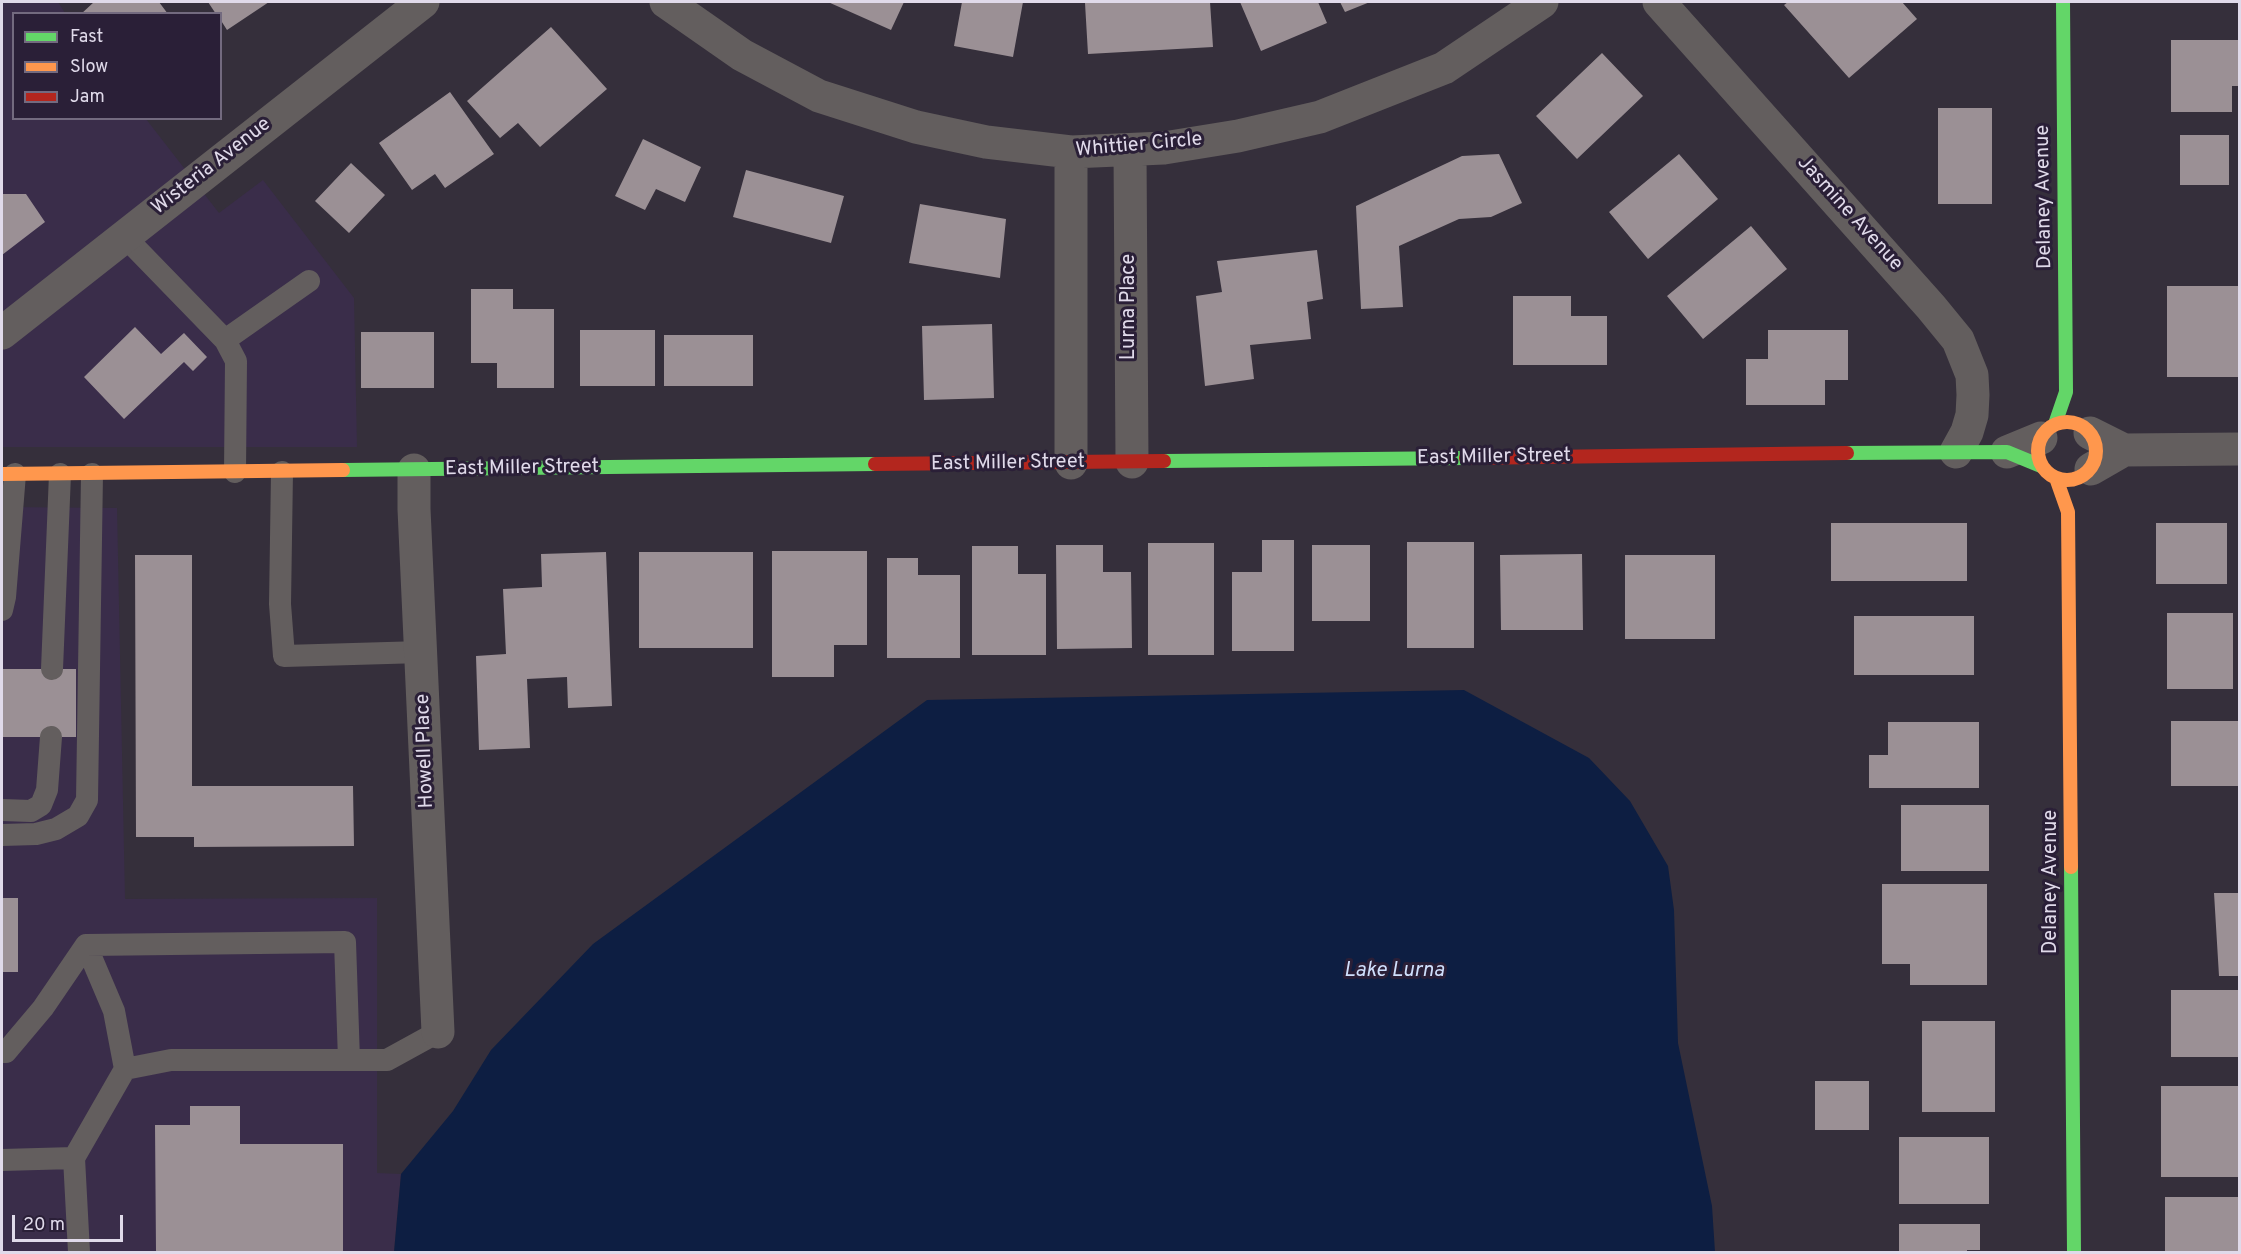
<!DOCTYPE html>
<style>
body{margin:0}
#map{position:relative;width:2241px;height:1254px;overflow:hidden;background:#352f3b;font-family:Overpass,sans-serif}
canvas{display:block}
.frame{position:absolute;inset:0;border:3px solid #e0daea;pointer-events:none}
.legend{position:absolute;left:12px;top:12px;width:210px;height:108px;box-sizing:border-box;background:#2a1f37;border:2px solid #736a7f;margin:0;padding:8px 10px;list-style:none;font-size:18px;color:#e0daea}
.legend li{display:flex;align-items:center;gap:12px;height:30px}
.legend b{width:30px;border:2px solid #736a7f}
.scale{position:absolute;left:12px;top:1215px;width:111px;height:27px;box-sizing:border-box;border:3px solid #e0daea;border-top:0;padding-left:8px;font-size:18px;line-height:21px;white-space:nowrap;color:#e0daea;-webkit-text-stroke:4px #2a1f37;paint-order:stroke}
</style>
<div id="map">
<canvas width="2241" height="1254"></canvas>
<div class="frame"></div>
<ul class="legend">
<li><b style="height:8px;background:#63d668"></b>Fast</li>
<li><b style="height:8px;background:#ff974d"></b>Slow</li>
<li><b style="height:8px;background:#b3261e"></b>Jam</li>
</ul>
<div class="scale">20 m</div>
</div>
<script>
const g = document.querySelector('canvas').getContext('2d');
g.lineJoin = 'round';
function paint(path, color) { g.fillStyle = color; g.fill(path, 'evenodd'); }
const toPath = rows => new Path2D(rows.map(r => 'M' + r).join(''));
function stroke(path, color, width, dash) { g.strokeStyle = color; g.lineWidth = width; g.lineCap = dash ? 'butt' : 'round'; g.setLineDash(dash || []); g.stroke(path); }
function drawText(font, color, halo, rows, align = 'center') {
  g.font = font + ' Overpass,sans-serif'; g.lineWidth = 6; g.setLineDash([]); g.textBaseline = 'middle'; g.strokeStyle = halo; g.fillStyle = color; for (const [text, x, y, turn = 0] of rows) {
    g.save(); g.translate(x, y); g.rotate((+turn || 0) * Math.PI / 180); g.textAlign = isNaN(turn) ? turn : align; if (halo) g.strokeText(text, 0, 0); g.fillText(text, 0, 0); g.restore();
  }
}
const built = toPath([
 [2,2,58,2,65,13,14,14,14,118,146,119,219,213,263,180,354,298,357,447,2,447],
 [2,507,117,508,125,899,377,898,377,1173,401,1174,394,1252,2,1252]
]);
const water = toPath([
 [1464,690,1589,758,1630,801,1668,866,1674,910,1678,1043,1712,1206,1715,1252,394,1252,401,1174,453,1111,491,1050,593,944,927,700]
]);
const building = toPath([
 [94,2,159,2,168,14,81,14],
 [208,2,269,2,227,30,220,19,220,14,216,14],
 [828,2,904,2,891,30],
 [962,2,1023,2,1013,57,954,46],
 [1113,2,1210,2,1213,47,1088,54,1085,3],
 [1240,2,1318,2,1327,23,1261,51],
 [1340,2,1370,2,1345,12],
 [1788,2,1902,2,1917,19,1849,78,1784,5],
 [551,27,607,89,540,147,518,123,500,138,467,101],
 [2171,40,2240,40,2240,86,2232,86,2232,112,2171,112],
 [1602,53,1643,96,1577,159,1536,116],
 [450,92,494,154,445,188,435,174,412,190,379,143],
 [1938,108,1992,108,1992,204,1938,204],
 [2180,135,2229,135,2229,185,2180,185],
 [643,139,701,167,685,202,656,189,645,210,615,196],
 [1499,154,1522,203,1491,217,1459,219,1399,246,1403,307,1361,309,1356,206,1462,156],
 [1679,154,1718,199,1648,259,1609,212],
 [351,163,385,195,349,233,315,201],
 [746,170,844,196,831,243,733,217],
 [2,194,26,194,45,222,2,255],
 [920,204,1006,219,1000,278,909,263],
 [1751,226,1787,269,1703,339,1667,296],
 [1317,250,1323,299,1307,302,1311,339,1250,345,1254,379,1205,386,1196,296,1222,292,1217,261],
 [2167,286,2240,286,2240,377,2167,377],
 [471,289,513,289,513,309,554,309,554,388,497,388,497,363,471,363],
 [1513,296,1571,296,1571,316,1607,316,1607,365,1513,365],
 [992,324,994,398,924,400,922,326],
 [135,327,161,354,184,333,207,357,193,371,184,362,124,419,84,377],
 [580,330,655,330,655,386,580,386],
 [1768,330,1848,330,1848,380,1825,380,1825,405,1746,405,1746,359,1768,359],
 [361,332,434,332,434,388,361,388],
 [664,335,753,335,753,386,664,386],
 [1831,523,1967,523,1967,581,1831,581],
 [2156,523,2227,523,2227,584,2156,584],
 [1262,540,1294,540,1294,651,1232,651,1232,572,1262,572],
 [1407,542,1474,542,1474,648,1407,648],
 [1148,543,1214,543,1214,655,1148,655],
 [1056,545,1103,545,1103,572,1131,572,1132,648,1057,649],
 [1312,545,1370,545,1370,621,1312,621],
 [972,546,1018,546,1018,574,1046,574,1046,655,972,655],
 [772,551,867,551,867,645,834,645,834,677,772,677],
 [606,552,612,706,568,708,567,677,527,679,530,748,479,750,476,656,506,654,503,589,542,587,541,554],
 [639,552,753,552,753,648,639,648],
 [1582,554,1583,630,1501,630,1500,555],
 [135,555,192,555,192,786,353,786,354,846,194,847,194,837,136,837],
 [1625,555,1715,555,1715,639,1625,639],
 [887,558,918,558,918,575,960,575,960,658,887,658],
 [2167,613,2233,613,2233,689,2167,689],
 [1854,616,1974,616,1974,675,1854,675],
 [2,669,76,669,76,737,2,737],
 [2171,721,2240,721,2240,786,2171,786],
 [1888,722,1979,722,1979,788,1869,788,1869,755,1888,755],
 [1901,805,1989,805,1989,871,1901,871],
 [1882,884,1987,884,1987,985,1910,985,1910,964,1882,964],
 [2214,893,2240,893,2240,976,2219,976],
 [2,898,18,898,18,972,2,972],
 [2171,990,2240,990,2240,1057,2171,1057],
 [1922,1021,1995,1021,1995,1112,1922,1112],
 [1815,1081,1869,1081,1869,1130,1815,1130],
 [2161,1086,2240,1086,2240,1177,2161,1177],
 [190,1106,240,1106,240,1144,343,1144,343,1252,156,1252,155,1125,190,1125],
 [1899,1137,1989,1137,1989,1204,1899,1204],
 [2165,1197,2240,1197,2240,1252,2165,1252],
 [1899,1224,1980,1224,1980,1250,1967,1250,1967,1252,1899,1252]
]);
const lane = toPath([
 [124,236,225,340,236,361,235,472],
 [225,340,309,281],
 [282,472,280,604,284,656,422,652],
 [2,610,5,597,15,474],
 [52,669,60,474],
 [2,810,31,811,41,805,47,790,51,737],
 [2,835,36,834,56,829,78,816,87,800,92,474],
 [86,945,114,1011,125,1069],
 [2,1052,6,1052,43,1008,86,945,345,942,349,1060],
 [2,1160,74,1158],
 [79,1252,74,1158,125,1069,171,1060,387,1060,438,1032]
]);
const street = toPath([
 [666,2,742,55,819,96,916,127,986,142,1071,152,1164,148,1238,136,1320,117,1444,68,1542,2],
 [1659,2,1931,307,1958,340,1972,375,1973,395,1972,415,1967,432,1956,452],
 [1130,151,1132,462],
 [2,333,423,2],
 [2090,433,2124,450,2240,449],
 [2007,452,2041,438],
 [1071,463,1071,152],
 [2091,469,2124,450],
 [414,470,414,509,438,1032]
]);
const fast = toPath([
 [2055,424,2066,392,2063,2],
 [1847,453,2007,452,2041,466],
 [1164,461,1466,458],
 [343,470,875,464],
 [2071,867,2074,1252]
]);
const slow = toPath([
 '2038 451a29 29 0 1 1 58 0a29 29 0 1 1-58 0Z',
 [2,474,343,470],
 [2056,478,2068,512,2071,867]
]);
const jam = toPath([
 [1466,458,1847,453],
 [875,464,1164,461]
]);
const streetNames = [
 ["Whittier Circle",1139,146,-5],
 ["Wisteria Avenue",212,167,-38],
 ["Delaney Avenue",2045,197,-91],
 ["Jasmine Avenue",1849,214,48],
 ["Lurna Place",1130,307,-90],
 ["East Miller Street",1494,458,-1],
 ["East Miller Street",1008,464,-1],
 ["East Miller Street",522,469,-1],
 ["Howell Place",426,751,-92],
 ["Delaney Avenue",2052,882,-90]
];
const waterNames = [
 ["Lake Lurna",1394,972]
];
paint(built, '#3a2d4a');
paint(water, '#0d1e42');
paint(building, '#9b9095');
stroke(lane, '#635e5e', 22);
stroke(street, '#635e5e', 33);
stroke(fast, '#63d668', 14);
stroke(slow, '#ff974d', 14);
stroke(jam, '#b3261e', 14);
drawText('20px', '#e0daea', '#2a1f37', streetNames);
drawText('italic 21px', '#cfdffc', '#2a1f37', waterNames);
</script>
